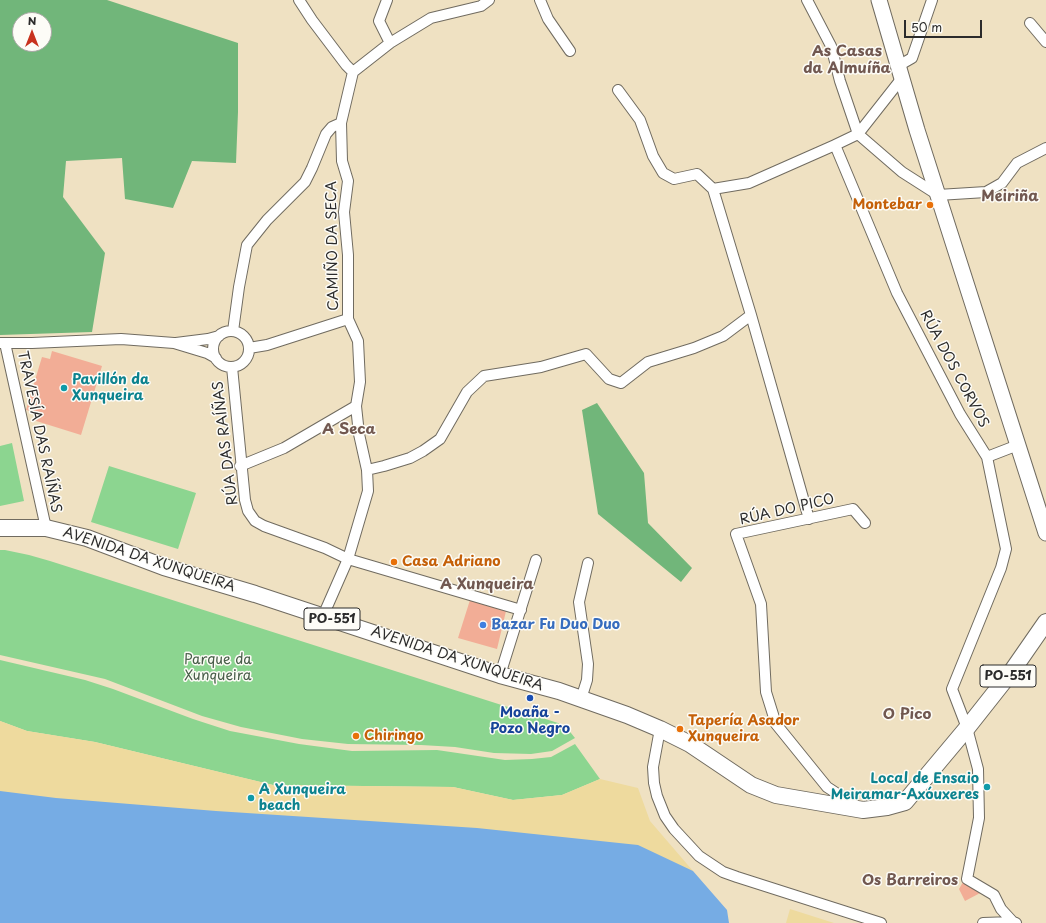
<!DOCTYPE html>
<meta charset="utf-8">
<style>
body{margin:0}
#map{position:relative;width:1046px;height:923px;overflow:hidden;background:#efe1c2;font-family:"Playpen Sans",sans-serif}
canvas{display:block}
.north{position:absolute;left:12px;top:12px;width:40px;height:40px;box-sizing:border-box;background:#fdfcf7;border:1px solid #a9a8a5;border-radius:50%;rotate:0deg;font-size:11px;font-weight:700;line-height:16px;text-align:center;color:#2b2b2b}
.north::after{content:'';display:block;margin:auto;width:14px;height:18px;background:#c8321e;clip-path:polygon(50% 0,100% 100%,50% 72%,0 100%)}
.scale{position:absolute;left:904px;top:20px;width:78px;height:18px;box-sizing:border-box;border:2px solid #2b2b2b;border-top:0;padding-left:5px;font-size:12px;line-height:14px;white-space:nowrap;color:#2b2b2b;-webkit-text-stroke:3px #fdfcf7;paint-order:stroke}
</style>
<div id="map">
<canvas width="1046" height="923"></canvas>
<div class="north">N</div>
<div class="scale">50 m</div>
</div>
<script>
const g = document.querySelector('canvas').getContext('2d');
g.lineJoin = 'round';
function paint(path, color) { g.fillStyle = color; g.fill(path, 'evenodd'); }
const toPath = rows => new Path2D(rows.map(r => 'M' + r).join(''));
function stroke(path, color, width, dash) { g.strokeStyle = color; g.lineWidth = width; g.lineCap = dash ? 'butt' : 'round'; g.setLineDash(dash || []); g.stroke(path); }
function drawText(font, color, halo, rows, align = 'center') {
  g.font = font + ' "Playpen Sans",sans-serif'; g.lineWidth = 3; g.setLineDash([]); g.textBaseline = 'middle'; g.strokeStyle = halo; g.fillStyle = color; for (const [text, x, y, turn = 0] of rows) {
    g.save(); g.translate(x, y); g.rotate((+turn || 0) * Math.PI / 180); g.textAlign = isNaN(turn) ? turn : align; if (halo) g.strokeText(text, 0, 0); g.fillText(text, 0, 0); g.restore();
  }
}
const green = toPath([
 [12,443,24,501,0,506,0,446],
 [109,466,196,493,178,549,91,522],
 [0,550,5,550,29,555,50,561,558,723,567,728,575,738,552,751,531,754,494,753,455,747,421,745,348,744,302,739,241,727,202,716,105,679,0,655],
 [0,660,85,680,113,689,193,719,230,731,299,744,352,751,437,750,505,760,532,759,551,757,575,744,600,779,562,795,513,800,453,787,273,785,95,742,27,731,0,721]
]);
const forest = toPath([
 [0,0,107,0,238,43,238,112,236,163,192,161,173,208,125,199,122,158,66,161,63,197,105,253,92,332,0,335],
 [20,20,44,20,44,44,20,44],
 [597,403,644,473,648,523,692,568,681,582,598,514,582,410]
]);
const sand = toPath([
 [0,721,27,731,95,742,273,785,453,787,513,800,562,795,600,779,638,788,650,821,693,871,0,821],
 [790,909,834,923,786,923]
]);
const water = toPath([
 [0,791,56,798,216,811,477,828,638,845,693,871,727,910,729,923,0,923]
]);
const building = toPath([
 [52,351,102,366,81,435,33,420,36,412,26,410,42,357,50,359],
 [470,600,506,611,497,649,458,638],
 [963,882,980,890,982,892,965,901,959,889]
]);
const street = toPath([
 [299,0,312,20,346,65,353,72],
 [387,0,379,21,390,43],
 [540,0,548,19,570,51],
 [807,0,831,46,840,81,858,134],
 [1030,23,1046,42],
 [898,66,912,58,932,0],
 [618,90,640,120,653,156,663,173,674,179,697,174,713,189,751,315,809,519],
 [858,134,902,78],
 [713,189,749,183,835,145],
 [233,331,239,287,247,245,267,220,305,182,312,168,326,134,332,127,341,123],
 '213 349a18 18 0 1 1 36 0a18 18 0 1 1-36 0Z',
 [0,343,32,343,121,339,174,343,207,353,216,358],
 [5,343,46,528],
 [176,343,208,339,219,336],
 [249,348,267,345,348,319],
 [232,367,245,500,248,511,255,521,264,526,325,548,348,559,521,610],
 [987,457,1018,445],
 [240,466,284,448,356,406],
 [367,470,384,466,410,458,423,451,440,439,467,392,484,376,541,367,586,354,609,379,621,383,648,362,694,348,723,336,751,315],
 [323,616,348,559,368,491,367,470,359,434,356,406,360,382,358,341,348,319,348,255,344,212,348,181,342,161,341,123,353,72,390,43,431,18,481,6,489,0],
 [500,675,536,560],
 [581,699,587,680,588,664,579,602,588,563],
 [660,729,653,767,654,783,657,796,665,816,674,829,699,856,723,872,737,877,881,923],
 [856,806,827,787,776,724,766,692,761,604,736,534,853,509,865,523],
 [1013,922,1001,909,994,895,967,879,979,818,978,769,967,728,952,689,1001,568,1006,549,987,457,960,414,897,293,835,145,858,134,902,172,938,195,986,192,1002,183,1017,163,1046,148],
 [983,923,1013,922,1016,923]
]);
const secondary = toPath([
 [879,0,917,130,1046,533]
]);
const primary = toPath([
 [0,528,46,528,87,538,164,567,255,594,500,675,559,691,627,715,660,729,690,744,751,785,776,795,863,810,887,807,905,802,967,728,1012,671,1046,622]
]);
const markers = [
 [930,205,4,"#e8710a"],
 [64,388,4,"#0f9aa8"],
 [394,562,4,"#e8710a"],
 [483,625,4,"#3f7fe0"],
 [530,698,4,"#1a4fb4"],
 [680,729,4,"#e8710a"],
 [356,736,4,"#e8710a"],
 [987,787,4,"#0f9aa8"],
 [251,798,4,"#0f9aa8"]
];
const shields = [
 [332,619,56],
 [1008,676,56]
];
const shieldNames = [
 ["PO-551",332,619],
 ["PO-551",1008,676]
];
const foodNames = [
 ["Montebar",922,205,"right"],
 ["Casa Adriano",402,562],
 ["Tapería Asador",688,721],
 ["Xunqueira",688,737],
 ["Chiringo",364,736]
];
const streetNames = [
 ["CAMIÑO DA SECA",333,246,-91],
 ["RÚA DOS CORVOS",954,369,62],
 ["TRAVESÍA DAS RAÍÑAS",39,432,78],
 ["RÚA DAS RAÍÑAS",226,443,-97],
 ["RÚA DO PICO",787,510,-13],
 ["AVENIDA DA XUNQUEIRA",149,560,18],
 ["AVENIDA DA XUNQUEIRA",457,659,18]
];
const cultureNames = [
 ["Pavillón da",72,380],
 ["Xunqueira",72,396],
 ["Local de Ensaio",979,779,"right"],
 ["Meiramar-Axóuxeres",979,795,"right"],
 ["A Xunqueira",259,790],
 ["beach",259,806]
];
const shopNames = [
 ["Bazar Fu Duo Duo",491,625]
];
const parkNames = [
 ["Parque da",218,660],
 ["Xunqueira",218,676]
];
const transitNames = [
 ["Moaña -",530,713],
 ["Pozo Negro",530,729]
];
const neighbourhoodNames = [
 ["As Casas",847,52],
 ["da Almuíña",847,69],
 ["Meiriña",1010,197],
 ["A Seca",349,430],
 ["A Xunqueira",487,585],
 ["O Pico",907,715],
 ["Os Barreiros",910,881]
];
paint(green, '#8cd590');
paint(forest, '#71b67a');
paint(sand, '#eeda9e');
paint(water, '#76ace4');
paint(building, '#f2ad96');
stroke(street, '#706b60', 12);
stroke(secondary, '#706b60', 17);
stroke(primary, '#706b60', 18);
stroke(street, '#fff', 10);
stroke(secondary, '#fff', 15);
stroke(primary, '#fff', 16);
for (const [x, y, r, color] of markers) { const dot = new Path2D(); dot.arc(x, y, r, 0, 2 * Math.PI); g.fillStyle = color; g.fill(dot); stroke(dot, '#fdfcf7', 1.5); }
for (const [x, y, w] of shields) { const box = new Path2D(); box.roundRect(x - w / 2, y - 11, w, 22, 3); g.fillStyle = '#fdfcf7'; g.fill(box); stroke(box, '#2b2b2b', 1); }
drawText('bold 13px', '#2b2b2b', null, shieldNames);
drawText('bold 14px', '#c56008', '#fdfcf7', foodNames, 'left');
drawText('14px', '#2b2b2b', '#fdfcf7', streetNames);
drawText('bold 14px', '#0d838f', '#fdfcf7', cultureNames, 'left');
drawText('bold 14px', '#366cbe', '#fdfcf7', shopNames, 'left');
drawText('14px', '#485e49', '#fdfcf7', parkNames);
drawText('bold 14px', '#164399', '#fdfcf7', transitNames);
drawText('bold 15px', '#715850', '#fdfcf7', neighbourhoodNames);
</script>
